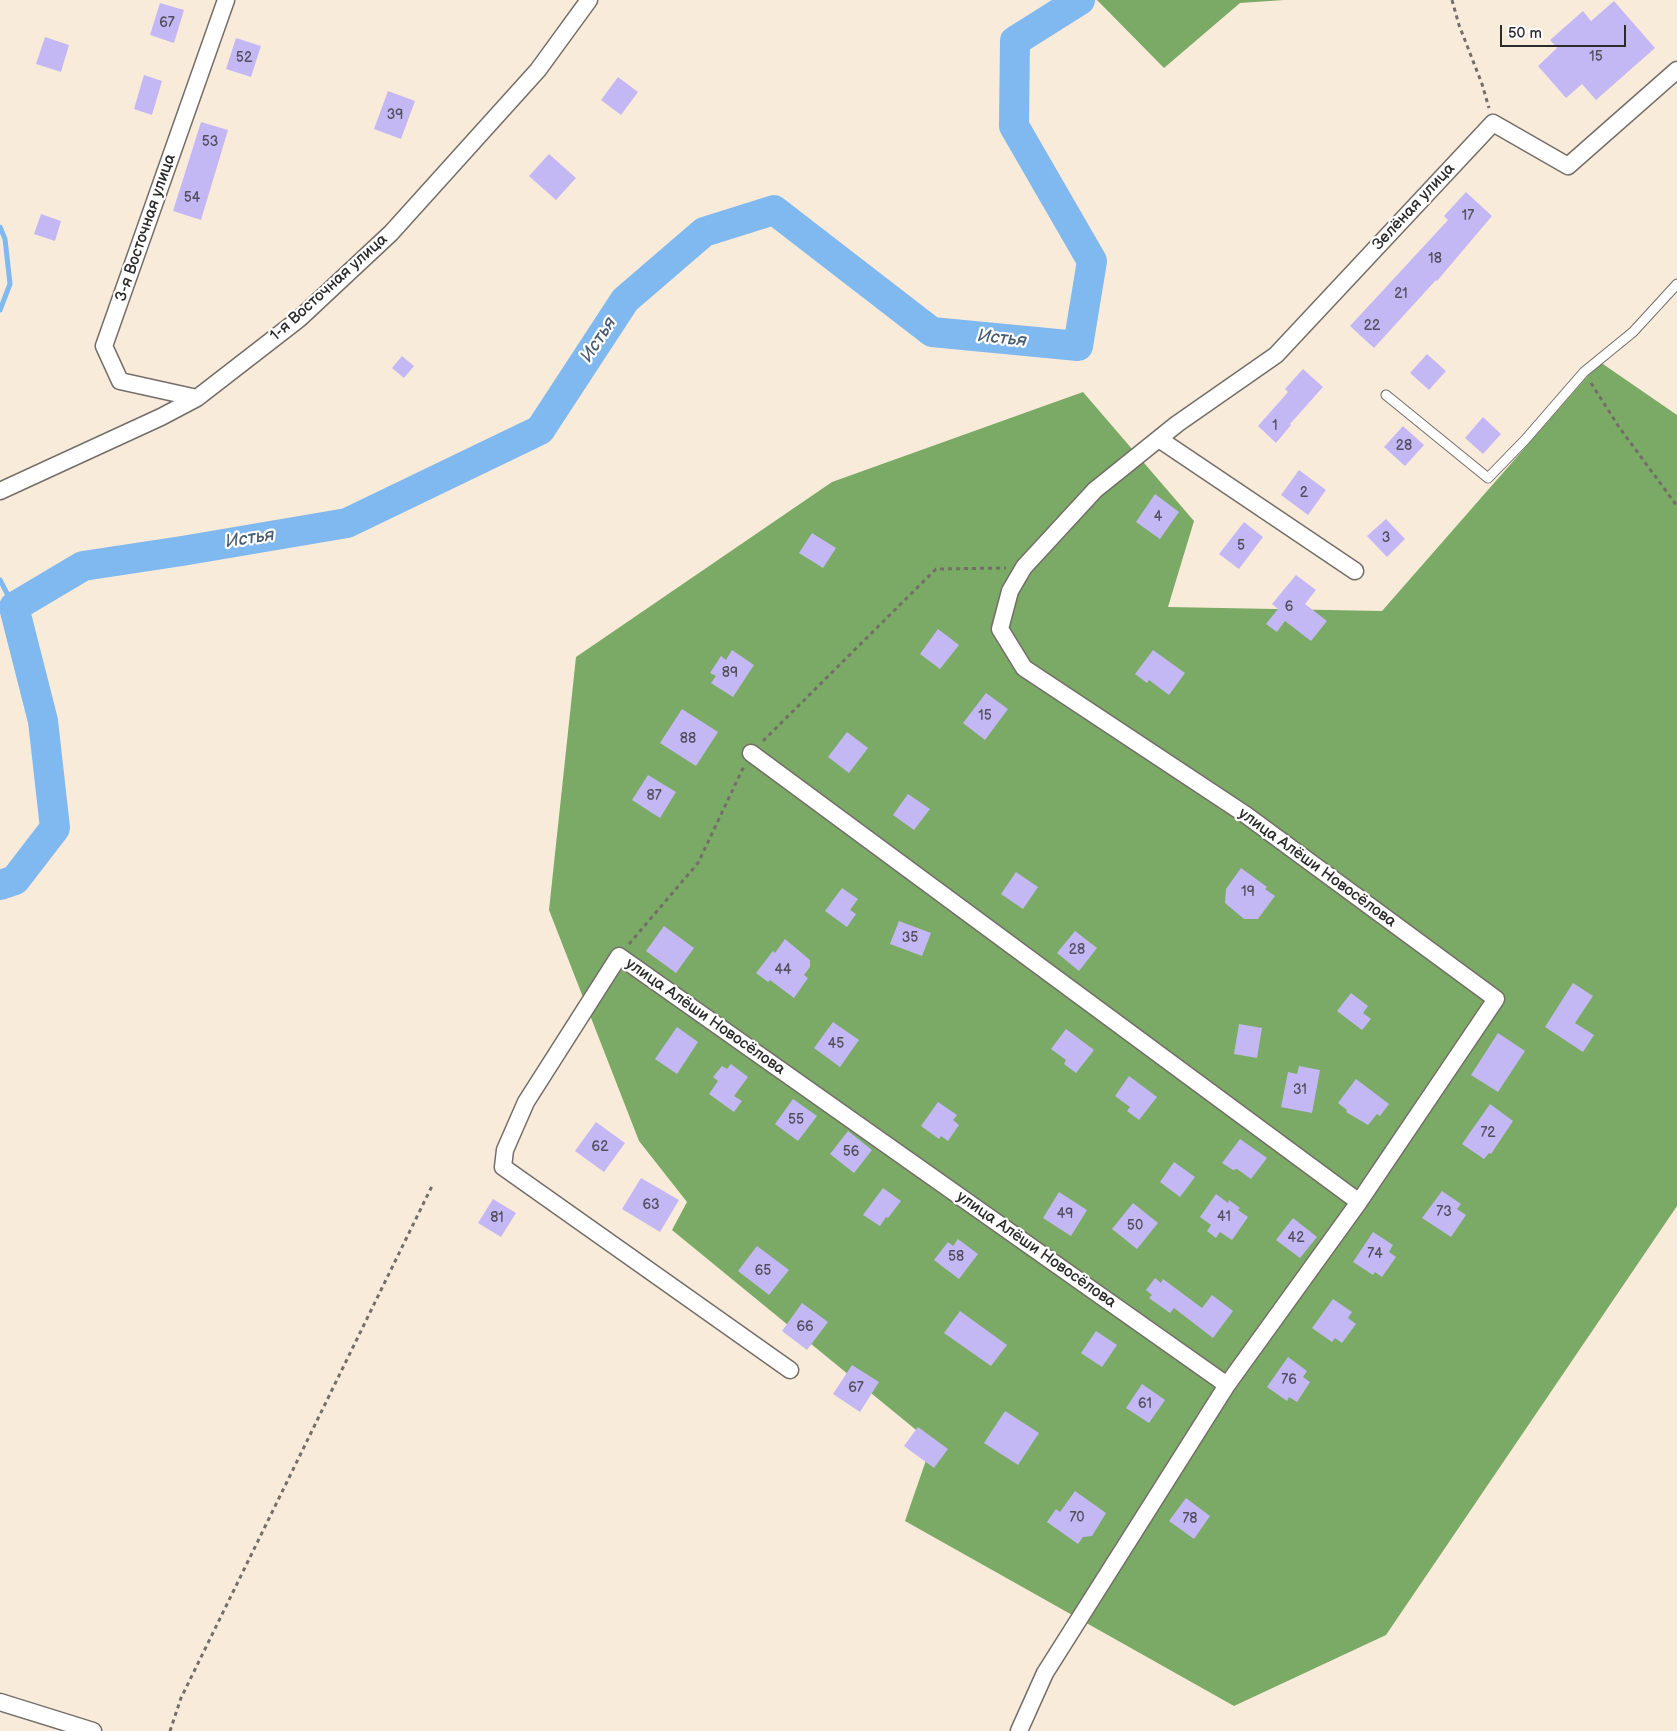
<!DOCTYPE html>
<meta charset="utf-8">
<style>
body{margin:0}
#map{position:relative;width:1677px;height:1731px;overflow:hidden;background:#f9ebda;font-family:"Balsamiq Sans",sans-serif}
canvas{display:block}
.scale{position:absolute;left:1500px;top:25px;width:126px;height:22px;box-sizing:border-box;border:2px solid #2b2b2b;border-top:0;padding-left:6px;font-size:15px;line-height:18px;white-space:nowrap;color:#2b2b2b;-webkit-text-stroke:4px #fff;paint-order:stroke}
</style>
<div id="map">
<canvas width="1677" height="1731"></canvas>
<div class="scale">50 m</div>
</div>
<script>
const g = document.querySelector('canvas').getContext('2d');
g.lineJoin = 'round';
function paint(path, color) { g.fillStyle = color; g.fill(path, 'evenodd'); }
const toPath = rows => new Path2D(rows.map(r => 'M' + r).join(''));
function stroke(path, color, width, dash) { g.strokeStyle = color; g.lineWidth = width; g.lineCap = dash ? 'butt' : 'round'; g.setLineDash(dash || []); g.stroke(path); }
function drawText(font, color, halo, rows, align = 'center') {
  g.font = font + ' "Balsamiq Sans",sans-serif'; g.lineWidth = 4.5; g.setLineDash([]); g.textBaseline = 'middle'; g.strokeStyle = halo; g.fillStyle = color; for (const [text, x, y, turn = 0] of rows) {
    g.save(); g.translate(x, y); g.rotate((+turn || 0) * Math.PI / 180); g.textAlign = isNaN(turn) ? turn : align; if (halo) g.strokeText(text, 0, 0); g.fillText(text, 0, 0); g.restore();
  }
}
const forest = toPath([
 [1097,0,1284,0,1240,3,1164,68],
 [1600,362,1677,415,1677,1206,1386,1635,1234,1706,905,1521,932,1443,672,1230,687,1202,639,1141,549,910,576,657,832,482,1083,392,1194,521,1168,607,1382,611]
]);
const stream = toPath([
 [0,227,5,239,10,284,0,310],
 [0,580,14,607]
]);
const river = toPath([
 [0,885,15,880,55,828,43,721,14,607,83,566,182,551,347,523,540,430,625,300,704,232,774,210,932,332,1078,346,1092,261,1014,126,1015,41,1080,0]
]);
const building = toPath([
 [1614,1,1655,48,1596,100,1582,84,1566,98,1538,66,1557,48,1550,40,1583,11,1591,21],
 [160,3,184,10,174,43,150,35],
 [45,37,69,45,61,72,36,64],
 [236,38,261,46,251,77,226,69],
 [144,75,162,81,152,115,134,109],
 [618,77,638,92,621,115,601,100],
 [388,91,415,101,401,139,374,129],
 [201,122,228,130,201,220,173,211],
 [549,154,576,178,556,200,529,176],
 [1466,192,1492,216,1437,281,1436,280,1374,348,1350,326,1448,220,1444,216],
 [41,214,61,221,55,241,34,234],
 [1427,354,1446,371,1429,390,1410,373],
 [402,356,414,366,404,378,392,368],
 [1303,369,1323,387,1290,424,1291,425,1276,443,1258,426,1288,392,1285,389],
 [1483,417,1501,434,1483,454,1465,438],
 [1403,426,1424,445,1405,466,1384,447],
 [1299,470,1326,490,1308,515,1281,495],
 [1155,494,1179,512,1160,539,1136,522],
 [1386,519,1405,539,1387,557,1367,536],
 [1244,522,1263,537,1239,569,1219,554],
 [812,533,836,548,823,568,799,553],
 [1296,575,1316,590,1305,604,1327,621,1311,641,1285,621,1277,632,1266,624,1278,609,1272,604],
 [938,629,959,645,940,669,920,654],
 [732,650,754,665,733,697,711,683,716,676,710,673,721,656,726,660],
 [1153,650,1185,673,1169,695,1149,680,1147,683,1135,674],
 [986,693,1008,709,985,740,963,723],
 [682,709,718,732,696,766,660,743],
 [847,732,868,748,849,773,828,757],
 [648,775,676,792,660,818,632,800],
 [908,794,930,809,914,830,893,815],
 [1241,868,1267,887,1265,889,1275,896,1258,919,1244,919,1225,903,1226,889],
 [1016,872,1038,887,1023,909,1001,894],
 [842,888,858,899,850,910,856,914,847,927,825,911],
 [899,921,931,933,922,956,890,944],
 [664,926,694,948,676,973,646,951],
 [1075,931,1097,948,1079,971,1057,953],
 [785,939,810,960,810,967,804,975,808,978,794,998,770,980,768,982,756,973,773,951,775,953],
 [1573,983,1593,996,1575,1023,1594,1035,1583,1052,1545,1027],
 [1351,993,1368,1006,1363,1013,1371,1019,1362,1030,1337,1011],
 [833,1022,859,1040,840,1067,814,1048],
 [1239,1024,1262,1028,1257,1058,1234,1054],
 [677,1027,698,1042,677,1074,655,1059],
 [1066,1029,1094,1050,1076,1073,1064,1064,1066,1060,1051,1049],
 [1498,1033,1525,1051,1498,1092,1471,1075],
 [731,1064,748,1077,734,1096,742,1101,734,1112,709,1094,718,1081,713,1077,722,1066,727,1069],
 [1299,1066,1320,1070,1312,1113,1281,1107,1288,1072,1297,1074],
 [1129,1076,1157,1097,1139,1120,1127,1111,1130,1107,1115,1096],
 [1356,1079,1389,1104,1380,1116,1377,1114,1368,1125,1346,1112,1347,1110,1338,1103],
 [793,1099,817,1116,798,1141,775,1124],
 [938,1102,957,1115,953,1120,959,1125,948,1141,941,1136,939,1139,921,1126],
 [1490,1104,1513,1121,1491,1154,1489,1153,1484,1159,1462,1144],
 [596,1122,625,1143,604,1172,575,1151],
 [848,1131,872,1150,854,1173,830,1154],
 [1240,1139,1267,1158,1251,1179,1237,1169,1233,1170,1222,1163],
 [1174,1162,1195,1177,1180,1197,1160,1182],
 [641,1178,679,1200,660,1232,622,1209],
 [883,1188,901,1201,888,1218,886,1217,880,1226,863,1215],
 [1442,1191,1461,1204,1457,1209,1466,1215,1451,1237,1422,1218],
 [1059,1192,1087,1210,1071,1236,1043,1218],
 [1216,1194,1228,1203,1229,1200,1240,1208,1238,1210,1248,1217,1232,1240,1220,1232,1216,1238,1207,1231,1211,1225,1200,1217],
 [493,1199,516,1213,501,1237,478,1223],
 [1133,1203,1158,1223,1137,1249,1112,1229],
 [1293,1218,1317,1237,1300,1258,1276,1240],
 [1373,1232,1393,1245,1389,1252,1396,1257,1382,1277,1375,1272,1373,1275,1353,1262],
 [958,1239,978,1254,959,1279,934,1260,948,1242,953,1246],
 [757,1246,789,1270,769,1295,738,1271],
 [1155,1278,1161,1283,1163,1279,1202,1308,1212,1295,1233,1311,1213,1338,1174,1308,1170,1313,1149,1298,1152,1295,1146,1290],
 [1333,1299,1352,1312,1348,1318,1356,1324,1342,1343,1335,1338,1332,1342,1312,1328],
 [802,1303,828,1322,807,1350,782,1331],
 [960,1311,1007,1345,991,1366,944,1333],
 [1096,1331,1117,1345,1102,1367,1081,1353],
 [1288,1357,1307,1371,1303,1377,1310,1382,1297,1402,1289,1397,1287,1401,1267,1387],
 [852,1365,879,1382,860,1412,833,1394],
 [1142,1384,1165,1400,1149,1423,1126,1408],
 [1005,1411,1039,1433,1018,1465,984,1443],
 [918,1427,948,1449,934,1468,904,1446],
 [1075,1491,1106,1513,1092,1536,1083,1537,1078,1544,1047,1522,1056,1509,1060,1512],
 [1186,1498,1210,1516,1194,1539,1169,1521]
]);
const path = toPath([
 [1452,0,1459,25,1482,84,1489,108],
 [1591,383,1619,427,1677,506],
 [763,741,936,569,1006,568],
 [629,944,698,863,744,766],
 [170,1731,181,1698,432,1186]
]);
const lane = toPath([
 [1386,395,1488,478,1525,440,1584,372,1633,332,1677,284]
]);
const street = toPath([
 [197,398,120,381,104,346,226,0],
 [1159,439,1355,571],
 [0,491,161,417,197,398,299,319,391,233,538,70,589,0],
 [751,753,1359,1202],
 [790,1370,503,1167,505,1150,526,1102,619,956,1227,1385],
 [0,1702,93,1731],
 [1019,1731,1045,1673,1227,1385,1359,1202,1496,999,1246,815,1024,668,1000,629,1010,591,1024,567,1095,490,1177,424,1276,355,1493,123,1568,166,1677,70]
]);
const numberNames = [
 ["67",167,23],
 ["15",1596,57],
 ["52",244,58],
 ["39",395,115],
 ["53",210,142],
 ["54",192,198],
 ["17",1468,216],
 ["18",1435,259],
 ["21",1401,294],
 ["22",1372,326],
 ["1",1275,426],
 ["28",1404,446],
 ["2",1304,493],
 ["4",1158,517],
 ["3",1386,538],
 ["5",1241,546],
 ["6",1289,607],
 ["89",730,673],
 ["15",985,716],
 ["88",688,739],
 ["87",654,796],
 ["19",1248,892],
 ["35",910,938],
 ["28",1077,950],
 ["44",783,970],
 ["45",836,1044],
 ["31",1300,1090],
 ["55",796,1120],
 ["72",1488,1133],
 ["62",600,1147],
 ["56",851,1152],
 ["63",651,1205],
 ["73",1444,1212],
 ["49",1065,1214],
 ["41",1224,1217],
 ["81",497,1218],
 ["50",1135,1226],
 ["42",1296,1238],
 ["74",1375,1254],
 ["58",956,1257],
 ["65",763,1271],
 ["66",805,1327],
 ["76",1289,1380],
 ["67",856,1388],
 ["61",1145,1404],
 ["70",1077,1518],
 ["78",1190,1519]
];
const streetNames = [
 ["Зелёная улица",1414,207,-47],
 ["3-я Восточная улица",146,228,-71],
 ["1-я Восточная улица",329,288,-42],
 ["улица Алёши Новосёлова",1317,868,36],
 ["улица Алёши Новосёлова",705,1017,35],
 ["улица Алёши Новосёлова",1036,1250,35]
];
const waterNames = [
 ["Истья",1002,339,6],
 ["Истья",599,340,-57],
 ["Истья",250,539,-9]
];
paint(forest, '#7aaa65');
stroke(stream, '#80b8f0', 5);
stroke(river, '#80b8f0', 30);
paint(building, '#c4b8f4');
stroke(lane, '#736e68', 11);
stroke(street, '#736e68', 19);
stroke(path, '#736e68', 3, [4, 4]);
stroke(lane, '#fff', 9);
stroke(street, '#fff', 16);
drawText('14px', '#514e5d', null, numberNames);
drawText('16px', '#2b2b2b', '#fff', streetNames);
drawText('italic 18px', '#495c70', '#fff', waterNames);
</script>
